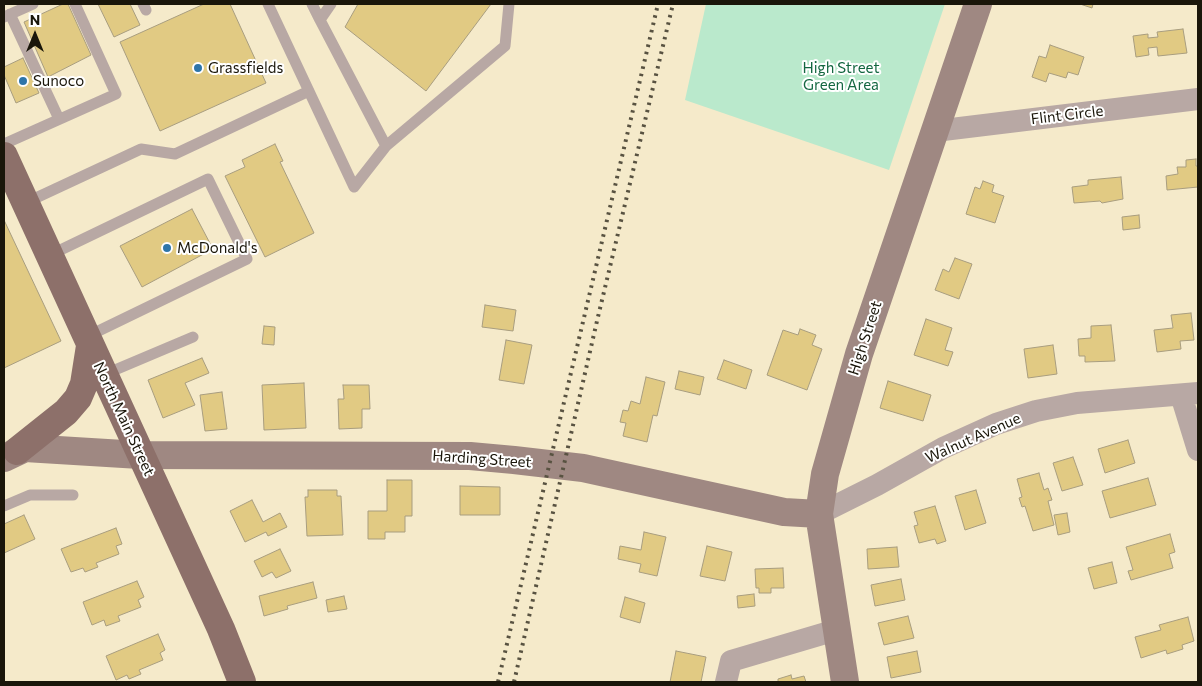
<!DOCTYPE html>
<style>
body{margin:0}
#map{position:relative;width:1202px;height:686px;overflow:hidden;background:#f5eaca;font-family:Commissioner,sans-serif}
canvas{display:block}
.frame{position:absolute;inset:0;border:5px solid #1a160a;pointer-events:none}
.north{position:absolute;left:10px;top:10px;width:50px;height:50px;-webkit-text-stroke:4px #fff;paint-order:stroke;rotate:0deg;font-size:14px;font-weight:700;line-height:20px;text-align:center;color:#1a160a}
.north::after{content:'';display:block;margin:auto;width:18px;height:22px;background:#1a160a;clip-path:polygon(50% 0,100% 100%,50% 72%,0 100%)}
</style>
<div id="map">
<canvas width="1202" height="686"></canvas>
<div class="frame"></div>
<div class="north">N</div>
</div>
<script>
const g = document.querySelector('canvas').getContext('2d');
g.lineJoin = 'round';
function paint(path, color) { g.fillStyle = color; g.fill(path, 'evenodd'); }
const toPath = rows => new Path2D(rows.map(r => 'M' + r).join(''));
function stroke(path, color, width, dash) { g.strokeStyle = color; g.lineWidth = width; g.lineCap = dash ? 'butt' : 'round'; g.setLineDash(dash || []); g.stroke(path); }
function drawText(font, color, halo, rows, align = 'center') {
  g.font = font + ' Commissioner,sans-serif'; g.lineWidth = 4; g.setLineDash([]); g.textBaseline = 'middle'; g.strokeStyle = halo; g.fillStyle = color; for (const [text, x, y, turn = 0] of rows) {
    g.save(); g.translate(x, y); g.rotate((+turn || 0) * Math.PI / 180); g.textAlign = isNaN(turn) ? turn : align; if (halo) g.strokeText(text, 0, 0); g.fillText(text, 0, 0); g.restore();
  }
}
const green = toPath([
 [706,4,945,4,889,170,685,100]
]);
const building = toPath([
 [63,4,68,4,91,55,48,77,24,22,63,4],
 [98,4,130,4,140,25,114,37,98,4],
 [204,4,230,4,266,83,160,131,120,42,204,4],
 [358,4,491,4,426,91,345,27,358,4],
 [1080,4,1093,4,1092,8,1080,4],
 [1183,29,1187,53,1158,56,1157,47,1148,48,1149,55,1136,57,1133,36,1148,34,1148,38,1158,37,1157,32,1183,29],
 [1050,45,1084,57,1078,75,1068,72,1066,78,1049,73,1046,82,1032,77,1039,56,1046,58,1050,45],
 [23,58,39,93,16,103,4,75,4,67,23,58],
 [275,144,283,161,280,162,314,233,265,257,225,176,245,167,242,160,275,144],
 [1196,159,1196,166,1198,166,1198,187,1167,190,1166,176,1178,174,1177,167,1186,167,1186,160,1196,159],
 [1121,177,1123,199,1102,203,1100,201,1074,203,1072,187,1088,185,1088,180,1121,177],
 [983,181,994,185,992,192,1004,196,995,223,966,214,975,187,980,189,983,181],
 [192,209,213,249,142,287,120,246,192,209],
 [1139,215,1140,228,1123,230,1122,217,1139,215],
 [4,220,61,341,4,368,4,220],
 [955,258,972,264,959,299,935,290,943,269,949,272,955,258],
 [485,305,516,310,513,331,482,327,485,305],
 [1191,313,1194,340,1180,341,1181,349,1157,352,1154,330,1173,328,1171,315,1191,313],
 [926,319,952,328,945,350,953,352,948,366,914,355,926,319],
 [1111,325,1115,361,1085,362,1085,356,1079,356,1078,339,1091,338,1091,326,1111,325],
 [264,326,275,327,274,345,262,344,264,326],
 [800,329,816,335,812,345,822,349,807,390,767,375,783,330,798,335,800,329],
 [506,340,532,345,524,384,499,380,506,340],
 [1053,345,1057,374,1028,378,1024,349,1053,345],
 [202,358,209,373,185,383,195,405,163,418,148,380,202,358],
 [724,360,752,370,746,389,717,379,724,360],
 [679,371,704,377,700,395,675,389,679,371],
 [646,377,665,382,657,416,653,415,647,442,623,436,626,423,620,422,623,410,628,411,631,401,640,404,646,377],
 [888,381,931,395,923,421,880,408,888,381],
 [304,383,306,428,264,430,262,385,304,383],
 [343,385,369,385,370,409,362,409,362,428,339,429,338,399,344,399,343,385],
 [222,392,227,429,205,431,200,395,222,392],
 [1128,440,1135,463,1105,473,1098,449,1128,440],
 [1073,457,1083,485,1062,491,1053,463,1073,457],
 [1039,473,1044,490,1048,488,1052,500,1048,501,1054,525,1033,531,1025,506,1022,507,1019,498,1022,497,1017,479,1039,473],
 [1148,478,1156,505,1110,518,1102,491,1148,478],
 [387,480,412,480,412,516,405,516,405,532,385,532,385,539,368,539,368,511,387,511,387,480],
 [460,486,500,487,500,515,460,515,460,486],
 [308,490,337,490,337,496,341,496,343,535,307,536,305,497,308,497,308,490],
 [976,490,986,523,965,530,955,496,976,490],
 [252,500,263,522,280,513,287,527,268,536,266,532,245,542,230,511,252,500],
 [935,506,946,541,937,544,935,539,919,543,914,526,918,525,914,512,935,506],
 [1067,513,1070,532,1058,535,1054,515,1067,513],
 [24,515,35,539,4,553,4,524,24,515],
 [116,528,122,544,116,546,119,554,96,563,98,567,85,572,83,568,71,572,61,549,116,528],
 [644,532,666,537,657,576,639,572,641,564,618,559,620,546,641,550,644,532],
 [1170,534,1175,552,1169,554,1173,568,1131,580,1128,571,1133,570,1126,547,1170,534],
 [707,546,732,552,725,581,700,576,707,546],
 [897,547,899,567,868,569,867,549,897,547],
 [280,549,291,571,276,578,272,572,262,577,254,561,280,549],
 [1112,562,1117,583,1094,589,1088,568,1112,562],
 [783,568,784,588,771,588,771,593,759,593,759,588,756,588,755,569,783,568],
 [901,579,905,600,875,606,871,585,901,579],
 [137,581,144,597,138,600,141,607,118,616,120,621,106,626,104,620,92,625,83,602,137,581],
 [313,582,317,598,287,606,288,609,264,616,259,596,313,582],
 [754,594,755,606,738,608,737,596,754,594],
 [344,596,347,609,328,612,326,600,344,596],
 [625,597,645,603,640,623,620,617,625,597],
 [908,616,914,638,884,645,878,623,908,616],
 [1188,617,1194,641,1182,645,1183,649,1167,654,1166,650,1141,658,1135,637,1161,630,1159,625,1188,617],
 [158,634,165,650,160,653,163,660,139,670,141,674,129,679,127,675,116,680,106,656,158,634],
 [676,651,706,657,701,682,670,682,676,651],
 [917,651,921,672,891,678,887,657,917,651],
 [791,675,792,679,804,676,806,682,778,682,778,679,791,675]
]);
const lane = toPath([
 [143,4,146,10],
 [268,4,354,187,386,146],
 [312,4,320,20,331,4],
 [10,14,59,119],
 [4,17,33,4],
 [320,20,386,146,505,46,509,4],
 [4,144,116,94,75,4],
 [25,203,141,149,175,154,309,91],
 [50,255,208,179,247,259,86,337],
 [103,375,193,337],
 [4,506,30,495,73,495]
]);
const street = toPath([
 [935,131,1198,99],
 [1181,395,1198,450],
 [819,514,877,485,943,448,996,424,1036,411,1077,403,1198,393],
 [726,682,731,661,836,630]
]);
const secondary = toPath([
 [4,458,25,448,140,455,470,456,514,460,583,468,784,512,819,514],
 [845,682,819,514,825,474,859,354,978,4]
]);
const primary = toPath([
 [4,156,221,629,242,682],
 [17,451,66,412,78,398,84,384,90,346]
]);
const rail = toPath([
 [498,682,658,4],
 [514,682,597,321,673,4]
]);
const markers = [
 [198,68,5,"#2e75a9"],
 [23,81,5,"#2e75a9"],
 [167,248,5,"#2e75a9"]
];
const poiNames = [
 ["Grassfields",208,68],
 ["Sunoco",33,81],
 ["McDonald's",177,248]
];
const parkNames = [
 ["High Street",841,68],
 ["Green Area",841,85]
];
const streetNames = [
 ["Flint Circle",1067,115,-7],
 ["High Street",865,338,-72],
 ["North Main Street",124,419,65],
 ["Walnut Avenue",973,438,-24],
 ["Harding Street",482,459,4]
];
paint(green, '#bae9cc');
paint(building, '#e1ca83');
stroke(building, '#a89d7f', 1);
stroke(lane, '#b8a8a4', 11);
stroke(street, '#b8a8a4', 22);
stroke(secondary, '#9f8882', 28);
stroke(primary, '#8d706a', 28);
stroke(rail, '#585241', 4, [2.5, 5]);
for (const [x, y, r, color] of markers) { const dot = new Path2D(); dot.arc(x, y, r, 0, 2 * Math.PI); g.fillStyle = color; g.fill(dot); stroke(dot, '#fff', 2); }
drawText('15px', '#1a160a', '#fff', poiNames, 'left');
drawText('15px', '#146741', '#fff', parkNames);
drawText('15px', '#1a160a', '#fff', streetNames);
</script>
